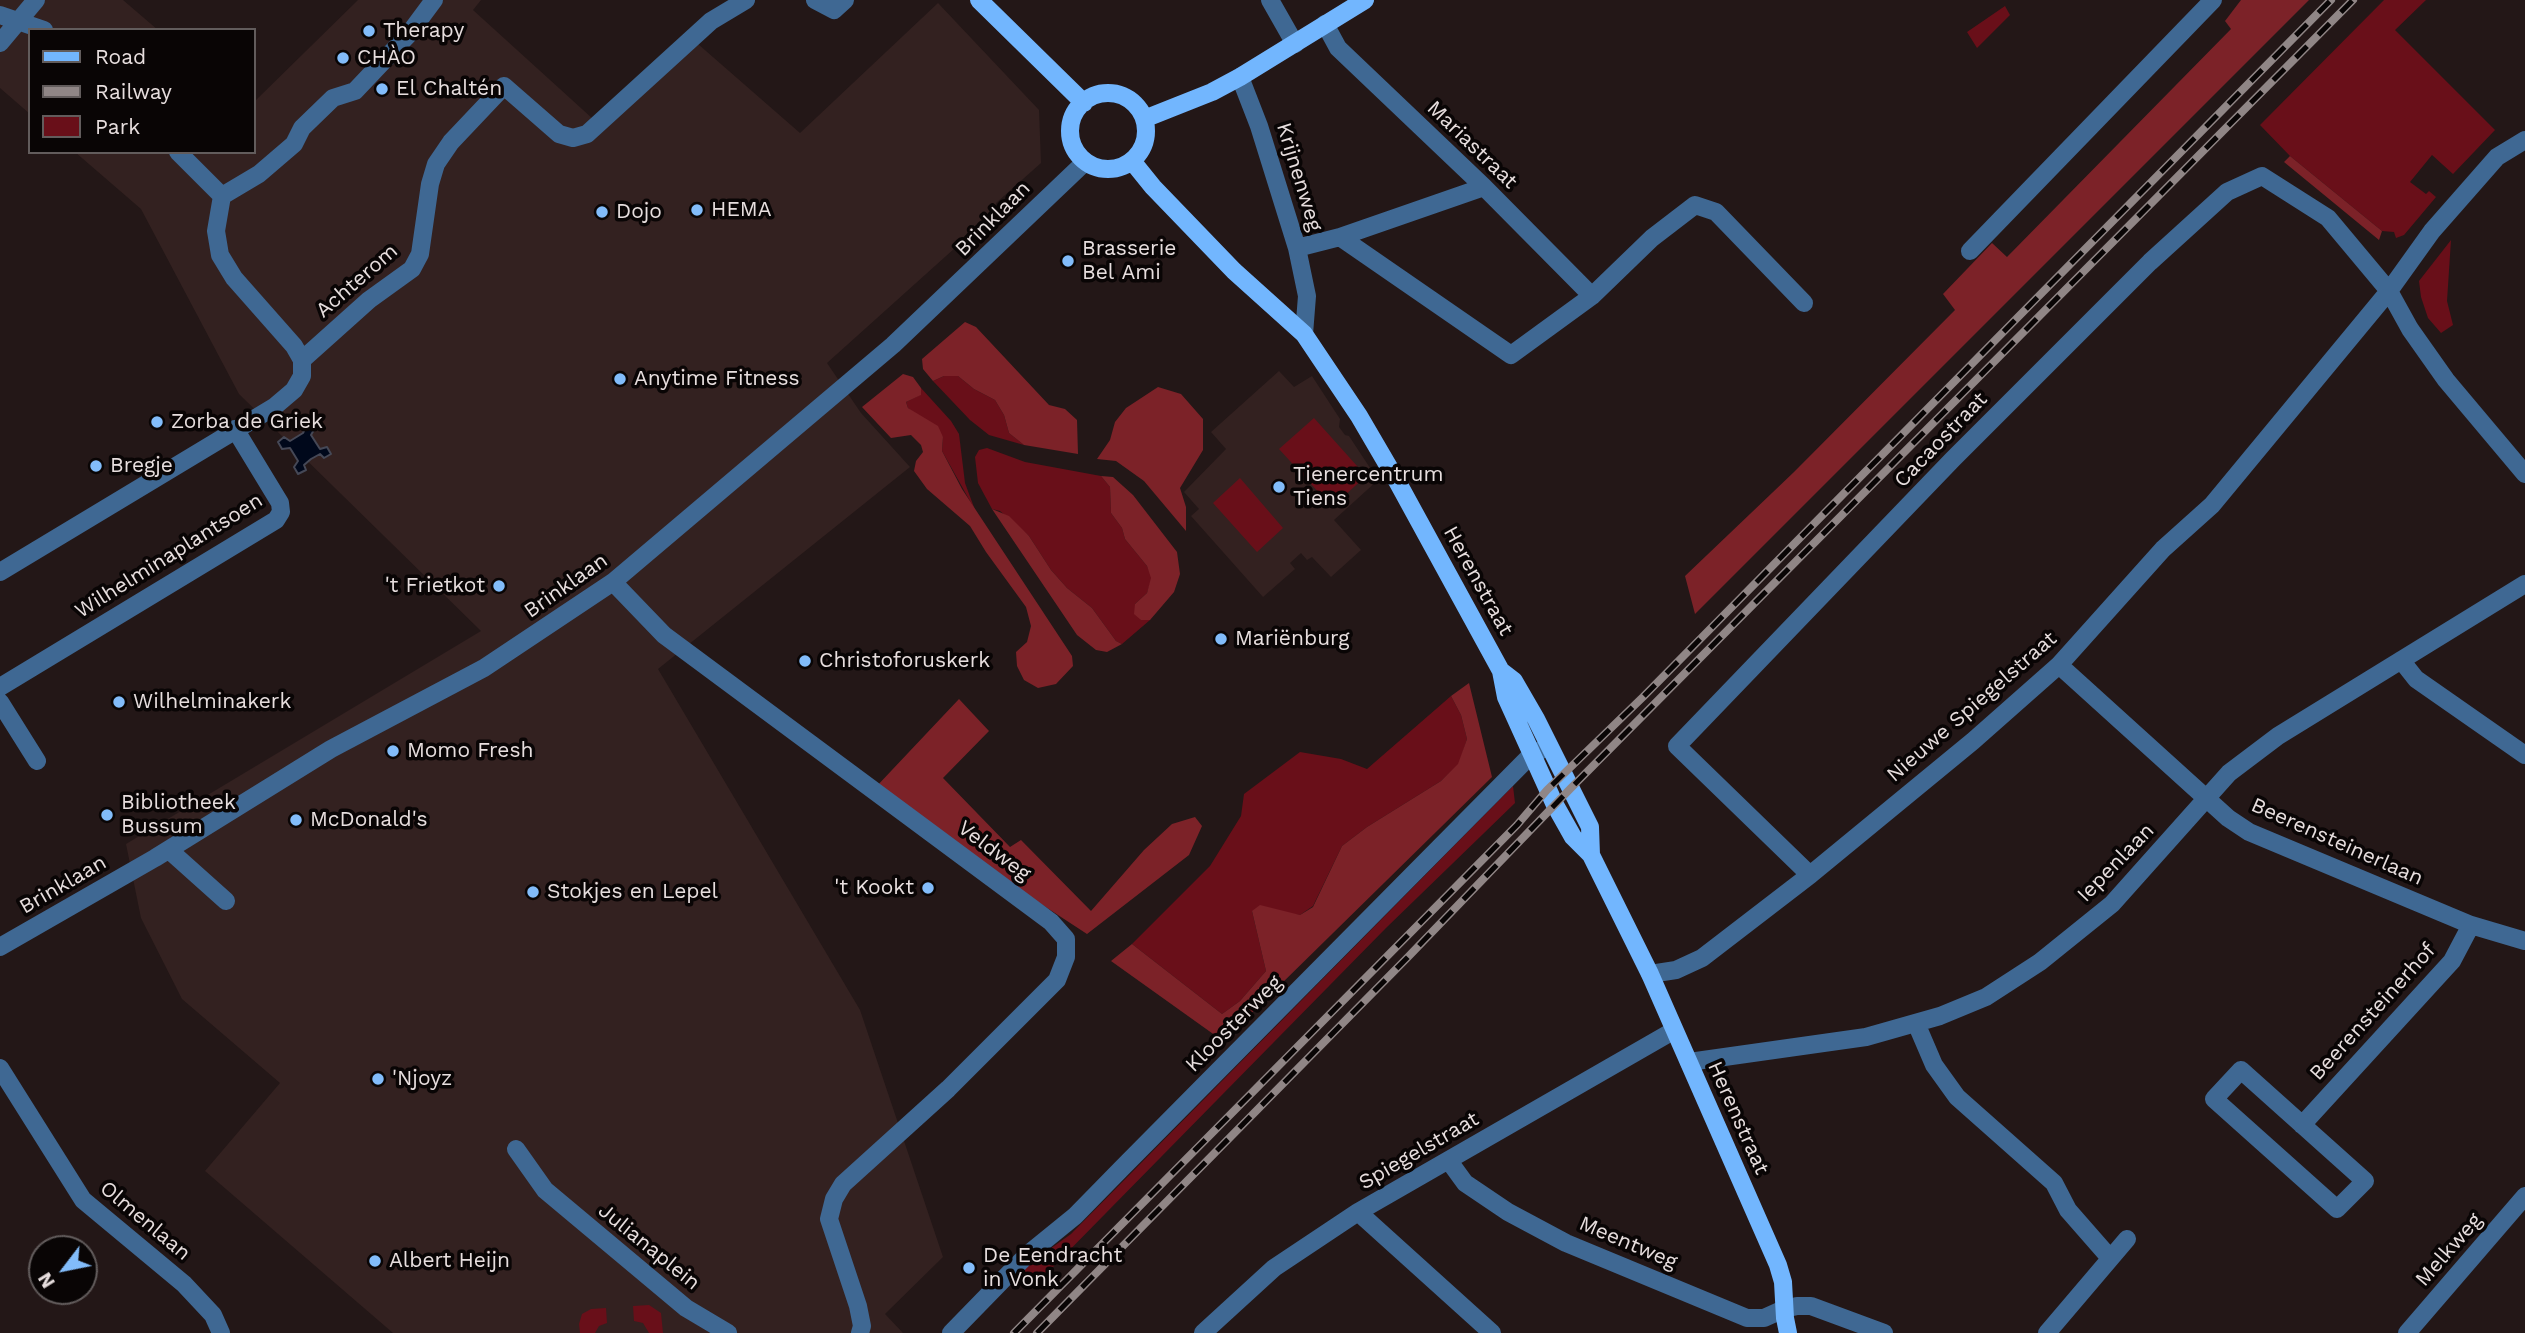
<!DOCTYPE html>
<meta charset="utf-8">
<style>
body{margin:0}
#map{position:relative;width:2525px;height:1333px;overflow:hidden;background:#231717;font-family:"Work Sans",sans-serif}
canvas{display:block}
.legend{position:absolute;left:28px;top:28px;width:228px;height:126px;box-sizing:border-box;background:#090505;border:2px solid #625c5c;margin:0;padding:9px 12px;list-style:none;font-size:21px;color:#e7dede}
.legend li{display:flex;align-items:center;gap:14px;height:35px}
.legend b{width:35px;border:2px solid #625c5c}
.north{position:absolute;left:28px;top:1235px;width:70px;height:70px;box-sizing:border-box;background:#090505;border:2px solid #625c5c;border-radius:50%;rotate:238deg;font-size:19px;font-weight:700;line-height:28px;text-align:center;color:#e7dede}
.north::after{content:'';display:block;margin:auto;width:24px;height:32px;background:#82bcfa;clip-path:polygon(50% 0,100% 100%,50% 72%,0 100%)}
</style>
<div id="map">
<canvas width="2525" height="1333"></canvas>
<ul class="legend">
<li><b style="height:9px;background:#72b6fe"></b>Road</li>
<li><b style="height:9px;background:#908686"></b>Railway</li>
<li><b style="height:19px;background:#690f19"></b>Park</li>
</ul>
<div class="north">N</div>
</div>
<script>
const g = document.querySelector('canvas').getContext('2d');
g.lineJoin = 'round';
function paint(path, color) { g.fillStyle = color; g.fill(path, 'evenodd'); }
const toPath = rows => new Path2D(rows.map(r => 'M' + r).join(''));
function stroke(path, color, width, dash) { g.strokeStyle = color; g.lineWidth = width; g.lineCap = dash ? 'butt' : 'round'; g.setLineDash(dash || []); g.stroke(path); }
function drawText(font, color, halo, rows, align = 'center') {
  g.font = font + ' "Work Sans",sans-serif'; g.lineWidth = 7; g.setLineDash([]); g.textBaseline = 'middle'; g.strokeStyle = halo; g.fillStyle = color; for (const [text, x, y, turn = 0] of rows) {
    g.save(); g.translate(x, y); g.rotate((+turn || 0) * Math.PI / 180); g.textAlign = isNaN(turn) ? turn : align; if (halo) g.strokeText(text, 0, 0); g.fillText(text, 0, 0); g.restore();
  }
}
const built = toPath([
 [0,0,123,0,158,30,30,30,30,114,0,88],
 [358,0,481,0,473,10,604,129,698,44,800,133,938,3,1039,110,1041,163,996,203,995,212,827,363,861,413,910,467,658,669,860,1010,943,1257,885,1314,903,1333,393,1333,205,1171,280,1083,182,999,141,918,126,844,481,631,239,394,141,209,75,152,254,152,254,102],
 [1279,371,1294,387,1312,376,1340,419,1339,427,1345,435,1349,436,1378,480,1334,520,1361,550,1331,577,1312,557,1307,560,1301,553,1290,563,1295,569,1263,597,1191,516,1199,509,1184,492,1226,449,1211,432]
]);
const green = toPath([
 [2384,0,2426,0,2395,30,2495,130,2453,174,2432,155,2410,182,2426,194,2429,191,2436,197,2404,235,2396,238,2394,232,2382,231,2290,156,2260,125],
 [2005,6,2010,15,1977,48,1967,32],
 [2451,240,2447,301,2453,325,2441,333,2428,318,2421,297,2419,281],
 [944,376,958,376,974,389,995,400,1004,415,1009,433,1024,445,989,435,970,420,933,381],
 [921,388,951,421,959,434,965,483,975,510,942,451,943,437,908,408,906,402,920,395],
 [1314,418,1366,476,1332,507,1279,449],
 [987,448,1025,462,1101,476,1110,487,1111,513,1122,528,1125,539,1147,566,1152,578,1147,593,1135,604,1141,620,1150,620,1122,644,1116,641,1092,608,1067,588,1051,570,1029,536,1000,511,992,509,978,483,975,457,979,450],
 [1240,478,1283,528,1257,552,1213,503],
 [1451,696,1461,715,1467,739,1459,764,1441,781,1367,827,1342,846,1313,906,1300,915,1252,911,1266,971,1240,1001,1222,1014,1132,944,1210,866,1241,816,1244,794,1300,752,1341,759,1367,769],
 [1513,786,1515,803,1386,928,1050,1270,1044,1286,1035,1277,1028,1275,1015,1280,1033,1261,1071,1234],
 [649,1305,661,1313,663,1333,649,1333,643,1323,634,1321,633,1306],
 [606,1308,607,1323,599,1326,595,1333,580,1333,579,1324,582,1314,591,1309]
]);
const forest = toPath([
 [2241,0,2309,0,1695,614,1685,576,1794,472,1955,310,1943,294,1992,243,2007,257,2231,29,2225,21],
 [2290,156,2382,231,2379,240,2284,162],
 [965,322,976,327,1049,405,1065,409,1077,420,1078,454,1024,445,1009,433,1004,415,995,400,974,389,958,376,944,376,933,381,923,369,922,359],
 [903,374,913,377,921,388,921,395,906,402,908,408,938,426,943,437,942,451,962,489,1072,656,1073,666,1056,684,1038,688,1024,680,1017,666,1016,652,1027,642,1031,626,1026,607,986,552,970,526,927,489,914,471,916,461,923,452,921,445,911,435,891,438,862,407],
 [1158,387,1181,394,1203,419,1203,450,1180,488,1186,507,1186,531,1144,481,1116,461,1097,459,1110,440,1115,422,1126,408],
 [1101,476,1113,477,1133,495,1177,552,1180,574,1174,592,1150,620,1141,620,1134,614,1135,604,1147,593,1151,578,1147,566,1125,539,1122,528,1111,513,1110,487],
 [992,509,1009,516,1029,536,1051,570,1067,588,1092,608,1116,641,1122,644,1107,652,1096,650,1077,635],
 [1469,683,1492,777,1223,1041,1111,961,1132,944,1222,1014,1240,1001,1266,971,1252,911,1260,905,1300,915,1313,907,1342,846,1367,827,1441,781,1458,764,1467,739,1461,715,1451,696],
 [959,699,989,731,943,778,1010,847,1021,840,1091,911,1144,850,1172,824,1195,817,1202,826,1189,855,1087,934,963,853,875,788]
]);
const water = toPath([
 [311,421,315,428,311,435,320,449,327,447,331,454,324,458,320,454,311,459,304,465,306,470,298,474,294,467,298,461,290,448,282,449,278,442,284,437,290,441,303,433,305,429,303,426,311,421]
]);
const minor = toPath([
 [815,0,834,10,845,0],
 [1270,0,1295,44],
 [0,15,44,30],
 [1325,24,1338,48,1484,187,1592,296],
 [0,43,36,0],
 [1240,77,1259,126,1297,248,1307,296,1304,334],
 [2525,140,2497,157,2432,231,2389,291,2410,329,2446,380,2525,474],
 [178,152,222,196],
 [222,196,259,174,294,144,302,128,333,98,355,91,408,35,434,0],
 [1340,237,1511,355,1592,296,1652,238,1695,205,1716,212,1804,303],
 [1297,248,1340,237,1484,187],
 [1970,251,2213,0],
 [302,360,369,300,412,269,420,254,430,184,436,164,451,142,504,86,559,134,573,138,587,134,711,21,746,0],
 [0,572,274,407,294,390,302,376,302,360,294,346,234,278,220,255,216,231,222,196],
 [613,582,664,635,1051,922,1066,939,1066,957,1057,980,948,1089,843,1184,834,1199,829,1219,858,1306,862,1326,860,1333],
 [2401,660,2416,679,2525,755],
 [2059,665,2228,818,2249,832,2471,925,2525,941],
 [0,687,276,520,281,512,280,503,235,429],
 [0,702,37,761],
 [169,850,226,901],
 [0,947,155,858,331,749,484,668,613,582,893,345,1085,162],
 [1650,974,1676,970,1702,958,1810,875,1973,741,2059,665,2163,549,2212,505,2389,291,2328,218,2262,176,2227,192,2150,262,1953,459,1677,746,1810,875],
 [1916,1023,1934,1065,1957,1097,2054,1183,2068,1210,2110,1258],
 [1689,1062,1866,1037,1940,1016,1986,997,2040,962,2112,904,2229,773,2278,736,2525,584],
 [0,1068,83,1200,184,1284,213,1315,221,1333],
 [2241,1070,2365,1181,2337,1209,2214,1099,2241,1070],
 [2302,1125,2452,961,2471,925],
 [516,1149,545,1190,686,1308,728,1333],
 [1449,1161,1465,1183,1508,1212,1566,1243,1747,1318,1764,1318,1784,1309,1797,1306,1811,1306,1884,1333],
 [1358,1212,1492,1333],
 [951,1333,1027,1255,1075,1216,1122,1168,1531,755,1549,746],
 [1203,1333,1274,1268,1358,1212,1673,1031],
 [2047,1333,2127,1239],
 [2407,1333,2525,1196]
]);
const major = toPath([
 [979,0,1084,103],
 '1070 131a38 38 0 1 1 76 0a38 38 0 1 1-76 0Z',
 [1144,119,1212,92,1240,77,1365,0],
 [1132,161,1153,187,1234,271,1304,334,1359,416,1397,481,1501,671,1506,697,1555,805,1573,837,1591,855,1650,974,1778,1265,1783,1282,1785,1318,1788,1333],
 [1501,671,1514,681,1536,719,1590,827,1591,855]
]);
const rail = toPath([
 [1014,1333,1517,825,1547,790,1643,697,2331,0],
 [1037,1333,1407,958,1570,789,2353,0]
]);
const markers = [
 [369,31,7,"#82bcfa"],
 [343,58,7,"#82bcfa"],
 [382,89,7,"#82bcfa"],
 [697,210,7,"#82bcfa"],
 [602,212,7,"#82bcfa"],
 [1068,261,7,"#82bcfa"],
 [620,379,7,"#82bcfa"],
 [157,422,7,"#82bcfa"],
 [96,466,7,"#82bcfa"],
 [1279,487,7,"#82bcfa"],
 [499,586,7,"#82bcfa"],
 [1221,639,7,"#82bcfa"],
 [805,661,7,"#82bcfa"],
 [119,702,7,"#82bcfa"],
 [393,751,7,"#82bcfa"],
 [107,815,7,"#82bcfa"],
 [296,820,7,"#82bcfa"],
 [928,888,7,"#82bcfa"],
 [533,892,7,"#82bcfa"],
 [378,1079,7,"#82bcfa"],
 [375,1261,7,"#82bcfa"],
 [969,1268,7,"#82bcfa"]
];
const poiNames = [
 ["Therapy",383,31],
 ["CHÀO",357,58],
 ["El Chaltén",396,89],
 ["HEMA",711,210],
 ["Dojo",616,212],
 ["Brasserie",1082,249],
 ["Bel Ami",1082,273],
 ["Anytime Fitness",634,379],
 ["Zorba de Griek",171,422],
 ["Bregje",110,466],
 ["Tienercentrum",1293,475],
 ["Tiens",1293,499],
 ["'t Frietkot",485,586,"right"],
 ["Mariënburg",1235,639],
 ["Christoforuskerk",819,661],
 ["Wilhelminakerk",133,702],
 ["Momo Fresh",407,751],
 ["Bibliotheek",121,803],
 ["Bussum",121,827],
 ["McDonald's",310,820],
 ["'t Kookt",914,888,"right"],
 ["Stokjes en Lepel",547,892],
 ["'Njoyz",392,1079],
 ["De Eendracht",983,1256],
 ["in Vonk",983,1280],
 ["Albert Heijn",389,1261]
];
const streetNames = [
 ["Mariastraat",1472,145,44],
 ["Krijnenweg",1299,177,73],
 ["Brinklaan",993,219,-45],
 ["Achterom",357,281,-41],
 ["Cacaostraat",1941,440,-46],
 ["Wilhelminaplantsoen",169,556,-32],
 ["Herenstraat",1478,581,61],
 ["Brinklaan",566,586,-35],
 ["Nieuwe Spiegelstraat",1972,707,-41],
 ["Beerensteinerlaan",2337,842,24],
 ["Veldweg",994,851,37],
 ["Iepenlaan",2116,863,-46],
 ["Brinklaan",63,885,-30],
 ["Beerensteinerhof",2373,1012,-48],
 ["Kloosterweg",1234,1024,-45],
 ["Herenstraat",1738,1118,66],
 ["Spiegelstraat",1419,1151,-30],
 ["Olmenlaan",145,1221,40],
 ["Meentweg",1628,1243,23],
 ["Julianaplein",649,1247,39],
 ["Melkweg",2449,1250,-49]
];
paint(built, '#332120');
paint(green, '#690f19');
paint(forest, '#7c2228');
paint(water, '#00081b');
stroke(water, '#454856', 2);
stroke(minor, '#3f6893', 18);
stroke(major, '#72b6fe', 18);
stroke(rail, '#908686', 8);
stroke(rail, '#090505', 5, [16]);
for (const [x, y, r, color] of markers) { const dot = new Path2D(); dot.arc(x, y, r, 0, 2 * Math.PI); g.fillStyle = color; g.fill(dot); stroke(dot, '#090505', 2.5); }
drawText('21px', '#e7dede', '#090505', poiNames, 'left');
drawText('21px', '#e7dede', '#090505', streetNames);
</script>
